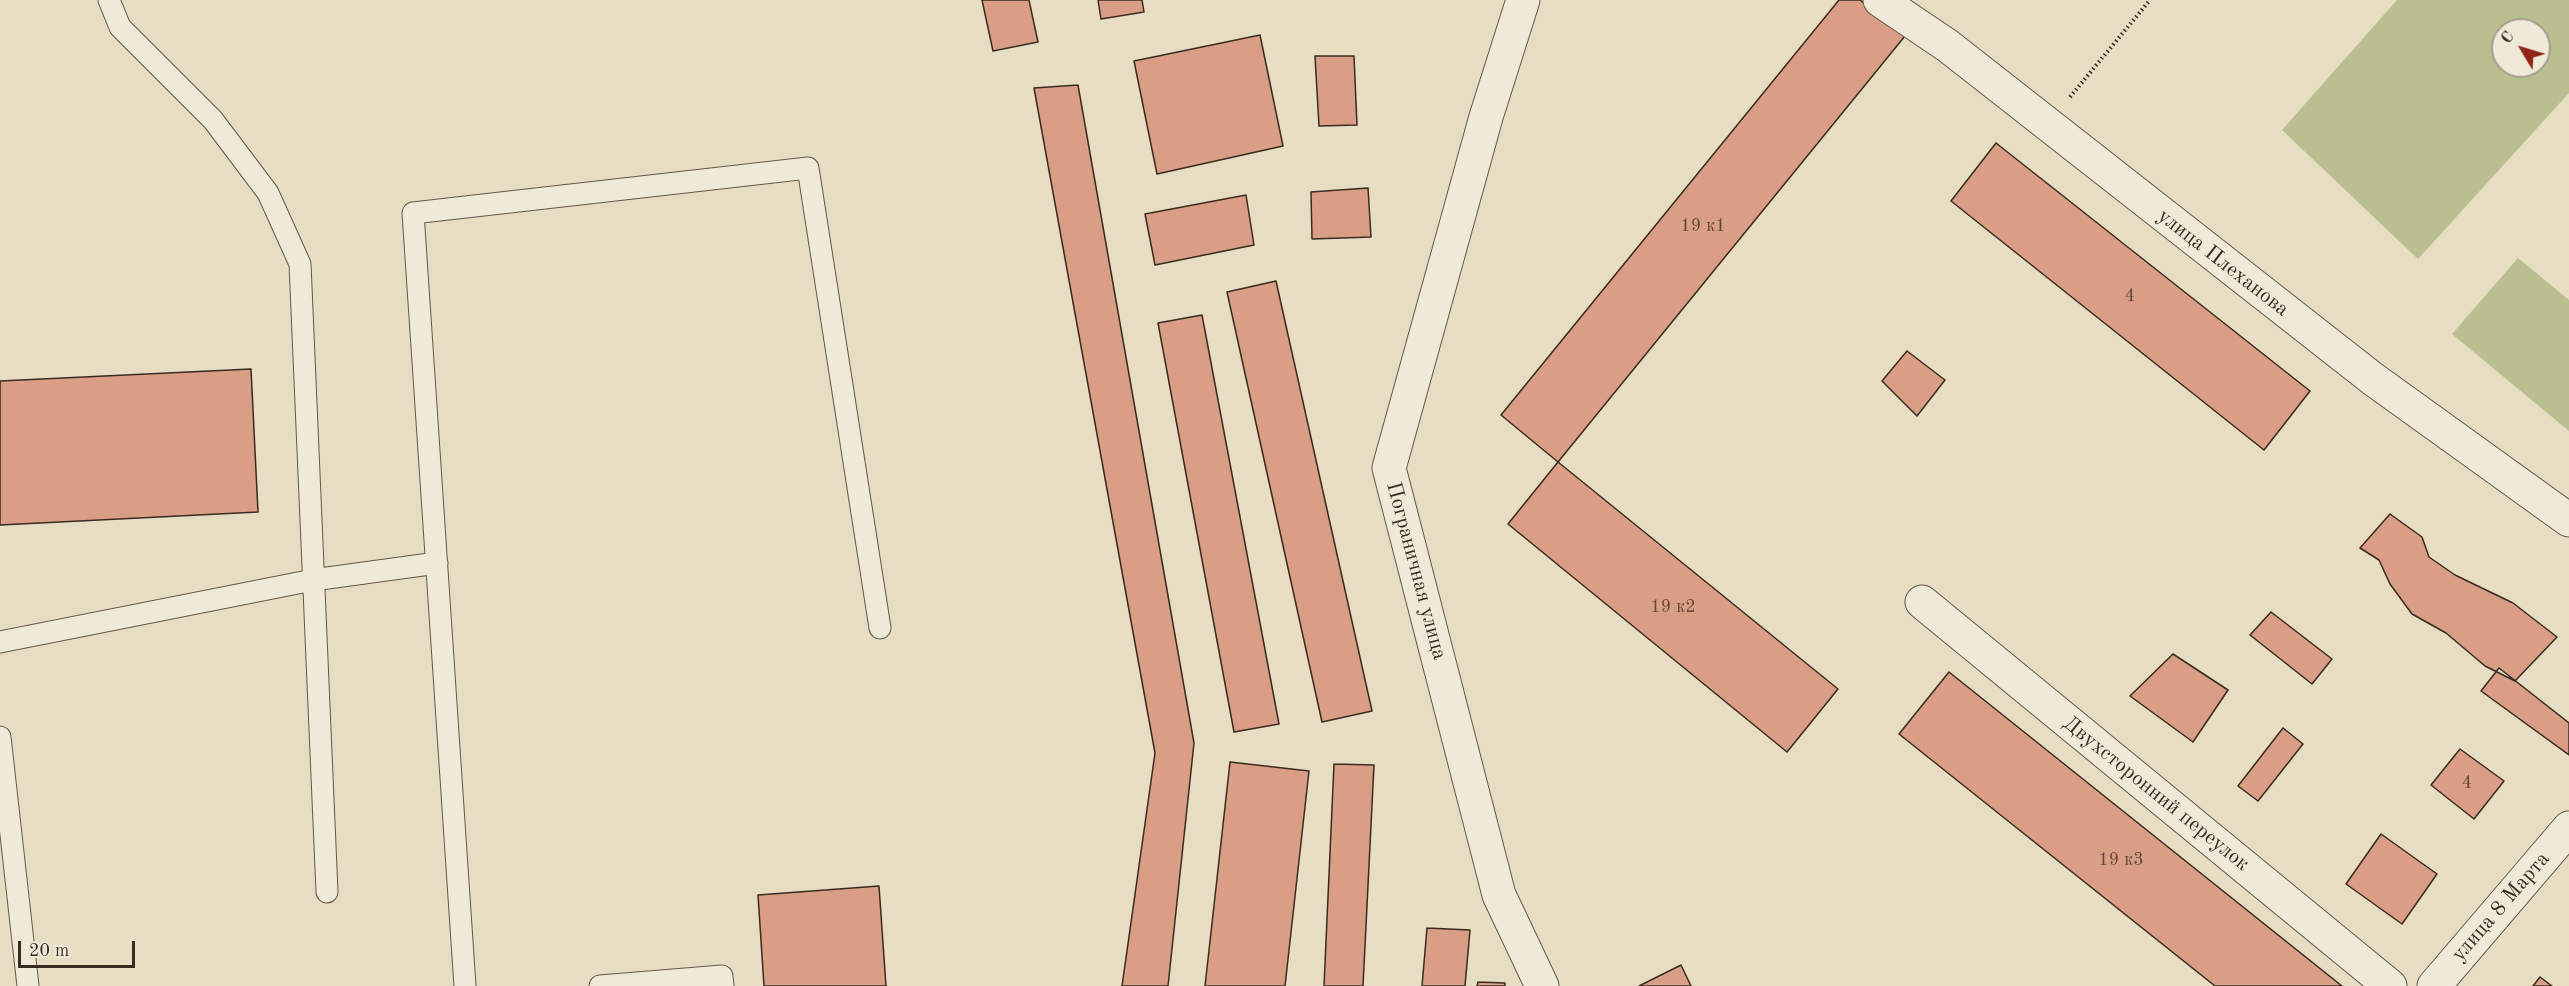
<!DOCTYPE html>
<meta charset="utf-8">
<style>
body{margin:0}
#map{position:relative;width:2569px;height:986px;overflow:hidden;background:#e7ddc3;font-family:"Old Standard TT",serif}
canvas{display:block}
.north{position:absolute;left:2491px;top:18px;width:60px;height:60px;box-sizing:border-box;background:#efe9d8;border:2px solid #a69d8e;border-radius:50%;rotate:308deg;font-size:16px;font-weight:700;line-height:24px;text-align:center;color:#392b1f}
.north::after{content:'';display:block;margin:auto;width:21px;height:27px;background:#8f2418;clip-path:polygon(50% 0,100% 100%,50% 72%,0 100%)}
.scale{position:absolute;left:18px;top:941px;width:117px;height:27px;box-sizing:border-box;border:3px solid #392b1f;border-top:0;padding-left:8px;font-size:18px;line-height:21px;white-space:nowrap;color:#392b1f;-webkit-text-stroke:4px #efe9d8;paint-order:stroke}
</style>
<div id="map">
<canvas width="2569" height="986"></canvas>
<div class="north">С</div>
<div class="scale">20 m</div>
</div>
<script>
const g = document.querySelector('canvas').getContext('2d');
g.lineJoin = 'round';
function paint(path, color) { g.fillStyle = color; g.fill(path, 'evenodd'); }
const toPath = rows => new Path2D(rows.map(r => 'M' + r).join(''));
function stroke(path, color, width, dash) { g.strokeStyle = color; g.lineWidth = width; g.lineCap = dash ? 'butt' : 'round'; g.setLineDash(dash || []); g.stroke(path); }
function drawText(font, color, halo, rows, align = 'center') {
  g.font = font + ' "Old Standard TT",serif'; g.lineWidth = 5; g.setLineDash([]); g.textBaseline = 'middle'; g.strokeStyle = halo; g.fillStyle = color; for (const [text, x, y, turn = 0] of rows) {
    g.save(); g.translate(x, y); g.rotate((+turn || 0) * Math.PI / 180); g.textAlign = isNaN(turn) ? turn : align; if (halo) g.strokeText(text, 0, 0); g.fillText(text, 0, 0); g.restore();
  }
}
const green = toPath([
 [2397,0,2569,0,2569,93,2418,259,2282,130],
 [2503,30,2539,30,2539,66,2503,66],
 [2518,258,2569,300,2569,431,2452,334]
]);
const building = toPath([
 [982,0,1029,0,1038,42,993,51,982,0],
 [1098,0,1142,0,1144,12,1101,19,1098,0],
 [1839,0,1860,0,1905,36,1558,462,1501,415,1839,0],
 [1260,35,1283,146,1157,174,1134,61,1260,35],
 [1315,56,1354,56,1357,125,1319,126,1315,56],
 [1078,85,1194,743,1168,986,1122,986,1155,753,1034,88,1078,85],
 [1996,143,2310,391,2264,450,1951,201,1996,143],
 [1368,188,1371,237,1312,239,1311,192,1368,188],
 [1246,195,1254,245,1155,265,1145,214,1246,195],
 [1276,281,1372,711,1322,722,1227,292,1276,281],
 [1202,315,1279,724,1234,732,1158,323,1202,315],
 [1907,351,1945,380,1917,416,1882,381,1907,351],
 [251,369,258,512,0,525,0,381,251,369],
 [1558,462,1838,689,1787,752,1508,524,1558,462],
 [2390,514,2422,537,2429,557,2455,575,2513,603,2557,637,2515,681,2485,666,2446,633,2412,614,2390,584,2379,560,2360,548,2390,514],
 [2271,612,2332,659,2312,684,2250,635,2271,612],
 [2173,654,2228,690,2193,742,2130,696,2173,654],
 [2499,668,2569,723,2569,755,2481,691,2499,668],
 [1949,672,2342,986,2215,986,1899,734,1949,672],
 [2283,728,2303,744,2258,801,2238,786,2283,728],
 [2460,749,2504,781,2474,819,2431,785,2460,749],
 [1230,762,1309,771,1285,986,1205,986,1230,762],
 [1334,764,1374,765,1363,986,1324,986,1334,764],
 [2381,834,2437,874,2402,924,2346,884,2381,834],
 [879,886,886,986,764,986,758,895,879,886],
 [1427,928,1470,930,1465,986,1422,986,1427,928],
 [1681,965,1691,986,1639,986,1681,965],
 [2540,977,2552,986,2533,986,2540,977],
 [1478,982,1505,983,1505,986,1477,986,1478,982]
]);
const path = toPath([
 [2070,97,2150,0]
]);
const lane = toPath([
 [109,0,120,27,213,120,268,193,300,264,327,892],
 [0,642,313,580,437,563],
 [0,737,28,986],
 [465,986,413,213,808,168,880,628],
 [600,986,722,976,723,986]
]);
const street = toPath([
 [1523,0,1486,117,1389,468,1499,895,1542,986],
 [1880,0,1948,46,2373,379,2569,520],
 [1922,602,2390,986],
 [2434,986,2569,828]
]);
const numberNames = [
 ["19 к1",1703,226],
 ["4",2130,296],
 ["19 к2",1673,607],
 ["4",2467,783],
 ["19 к3",2121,860]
];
const streetNames = [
 ["улица Плеханова",2223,263,38],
 ["Пограничная улица",1416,571,75],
 ["Двухсторонний переулок",2156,794,39],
 ["улица 8 Марта",2501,907,-49]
];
paint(green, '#babf90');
paint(building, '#d99e85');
stroke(building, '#392b1f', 1.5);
stroke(lane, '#645848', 23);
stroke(street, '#645848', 35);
stroke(path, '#392b1f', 4, [1.5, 3]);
stroke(lane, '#efe9d8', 21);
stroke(street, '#efe9d8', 33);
drawText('18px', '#614838', null, numberNames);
drawText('21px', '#392b1f', '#efe9d8', streetNames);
</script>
